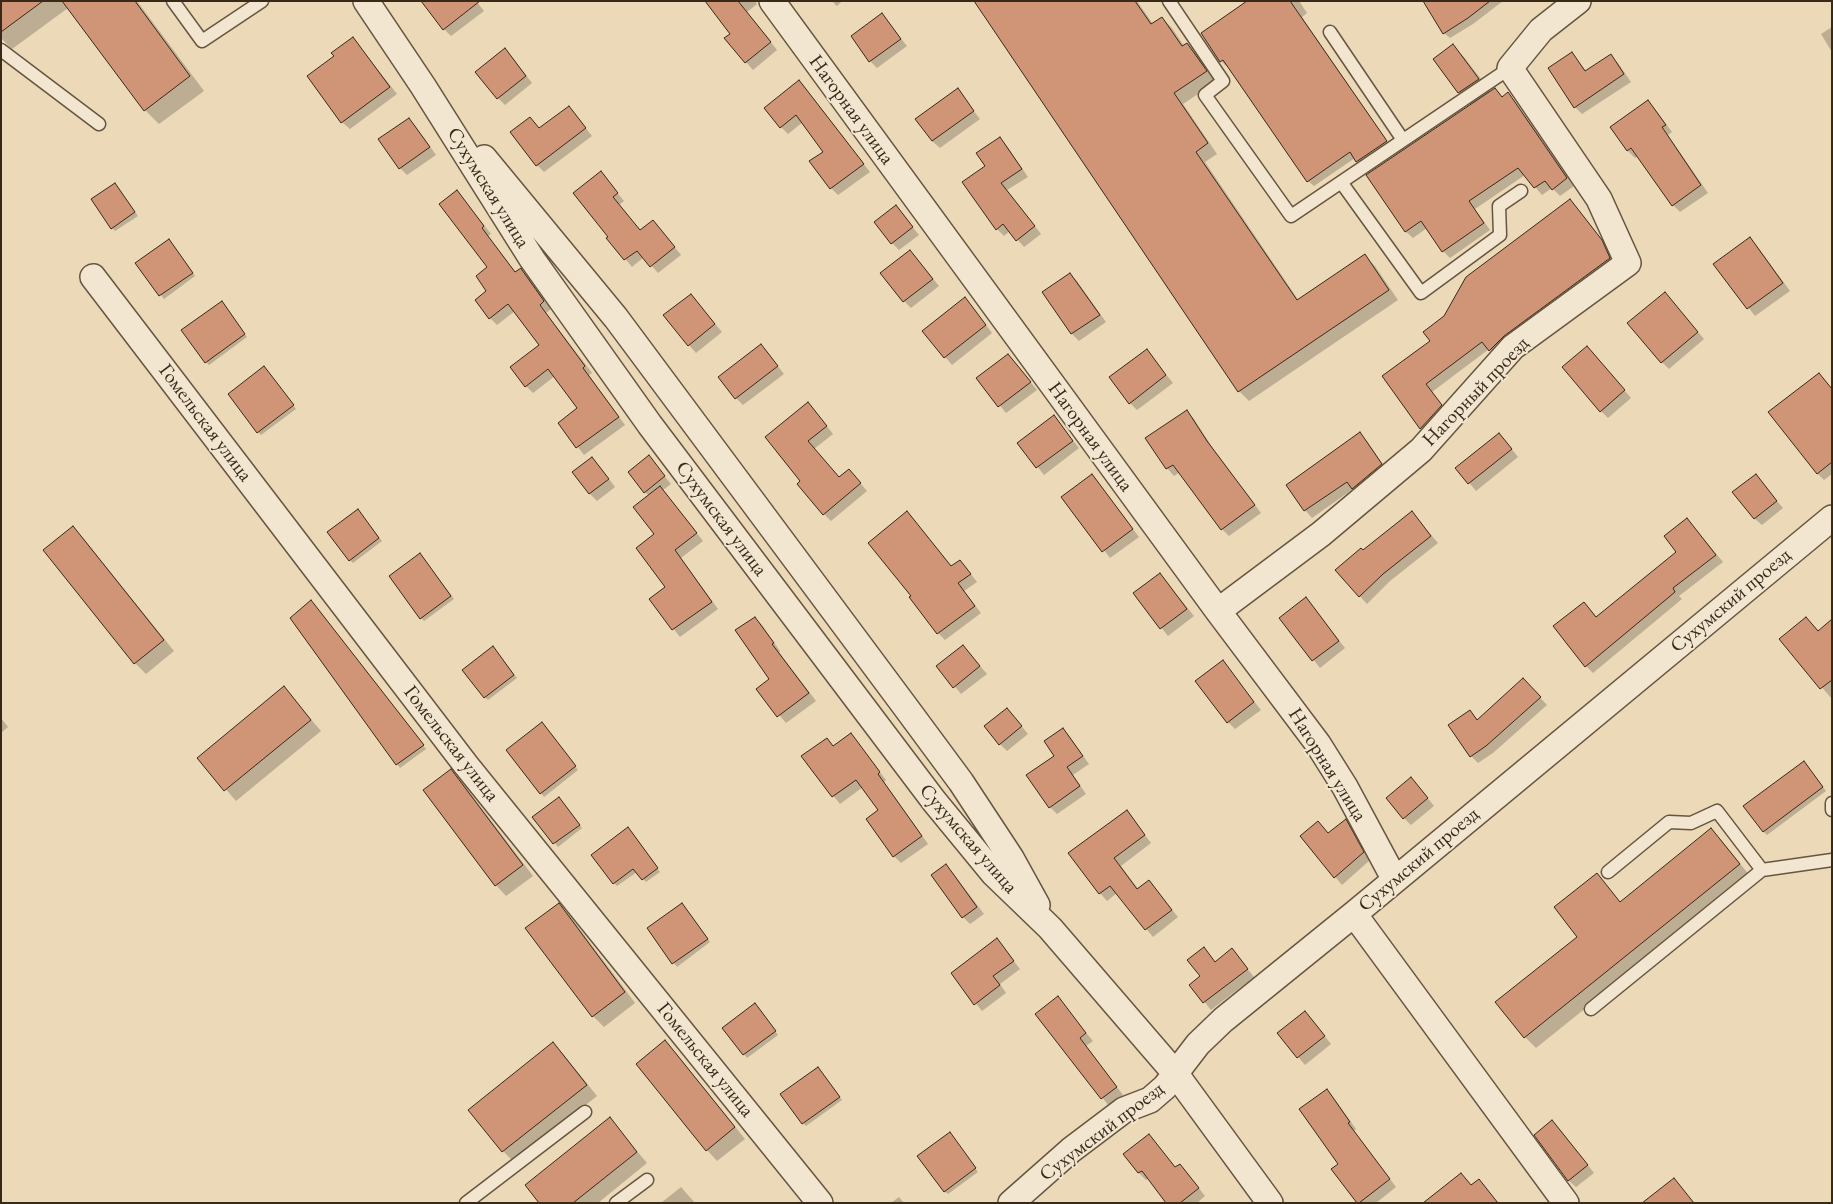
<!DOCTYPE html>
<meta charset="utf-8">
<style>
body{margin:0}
#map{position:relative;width:1833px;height:1204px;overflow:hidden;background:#ebd9b8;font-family:"EB Garamond",serif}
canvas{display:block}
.frame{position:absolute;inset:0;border:2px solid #382919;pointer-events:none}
</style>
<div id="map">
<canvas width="1833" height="1204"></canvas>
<div class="frame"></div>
</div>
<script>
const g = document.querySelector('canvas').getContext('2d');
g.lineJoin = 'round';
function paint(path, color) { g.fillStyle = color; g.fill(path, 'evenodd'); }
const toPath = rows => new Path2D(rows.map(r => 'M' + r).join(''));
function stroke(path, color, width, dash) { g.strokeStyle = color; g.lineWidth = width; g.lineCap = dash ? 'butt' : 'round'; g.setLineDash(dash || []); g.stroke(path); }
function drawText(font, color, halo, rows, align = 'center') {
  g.font = font + ' "EB Garamond",serif'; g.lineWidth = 4; g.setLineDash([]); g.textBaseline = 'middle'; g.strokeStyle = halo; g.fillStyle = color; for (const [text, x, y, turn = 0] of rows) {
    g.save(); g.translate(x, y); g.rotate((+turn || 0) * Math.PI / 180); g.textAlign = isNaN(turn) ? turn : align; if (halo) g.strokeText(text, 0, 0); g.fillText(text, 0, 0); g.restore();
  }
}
const shadow = toPath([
 [1,1,137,1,204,91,159,124,145,110,68,8,12,49,1,38],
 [476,1,484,11,451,36,444,29],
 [707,1,755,1,757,4,747,12,777,50,753,70,746,62,732,34],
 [832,1,842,1,837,6],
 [982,1,1137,1,1153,24,1162,18,1172,28,1184,46,1187,44,1197,54,1216,82,1183,104,1217,154,1205,162,1299,301,1365,256,1375,266,1398,300,1249,401,1239,391],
 [1249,1,1299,1,1307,13,1302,17,1391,147,1363,166,1355,158,1314,186,1308,181,1228,65,1226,66,1221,61],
 [1425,1,1503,1,1473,24,1450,38,1444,33],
 [882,15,907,46,877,68,870,61],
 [1832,27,1832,52,1821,34],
 [353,38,397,94,350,129,342,122,309,76,335,56],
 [1453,46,1464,57,1491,92,1495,89,1503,98,1508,94,1515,101,1574,186,1560,196,1552,188,1542,195,1525,175,1475,209,1490,230,1450,258,1443,251,1427,228,1413,238,1405,231,1472,105,1459,92,1435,59],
 [1572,54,1587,72,1611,56,1618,63,1631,82,1582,114,1575,107],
 [512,57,532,83,505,105,498,98],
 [806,89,870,172,838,195,831,188,825,152,803,122,788,134,781,127],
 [957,90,980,119,940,148,932,141],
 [1648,102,1655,109,1672,132,1668,135,1708,193,1680,212,1673,205,1638,156,1635,158,1628,151,1611,127],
 [569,107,592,136,544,172,537,165,530,118,540,129],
 [409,119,416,127,436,155,407,175,400,168,380,140],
 [999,139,1007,146,1028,177,1007,190,1041,234,1024,247,1010,231,1004,236,997,229,987,166],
 [601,173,624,201,619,205,641,231,660,229,681,255,658,273,644,257,632,267,608,238,610,237],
 [115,184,138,216,115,231,112,228],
 [457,191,491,234,488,236,516,273,521,270,529,278,551,309,546,313,592,373,589,375,625,425,584,455,559,423,579,409,555,376,533,393,526,386,540,345,515,311,497,325,490,318,489,268],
 [1570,200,1608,248,1616,266,1497,358,1489,349,1432,392,1448,413,1428,435,1421,428,1383,376,1432,341,1445,317],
 [896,207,919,235,899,250,892,243],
 [169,240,195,276,164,299,137,263],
 [1757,246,1790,291,1755,316,1715,264],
 [910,251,939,286,911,308,904,301],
 [1070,274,1077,281,1106,322,1079,341,1072,334,1044,293],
 [691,295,722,332,696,353,689,345],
 [1672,301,1704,339,1669,369,1662,362],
 [225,306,247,337,209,365,206,362],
 [972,306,992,333,952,365,924,332],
 [1587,347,1631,398,1608,418,1601,411],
 [1147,351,1173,383,1137,410,1130,403],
 [768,353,784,374,743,405,736,398],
 [1008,355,1037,390,1006,413,978,378],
 [267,371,296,409,261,435,258,432],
 [1832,389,1832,474,1824,480,1817,473],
 [815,411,833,434,814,449,840,478,856,478,867,491,831,521,824,514,802,481,766,437],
 [1186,411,1194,419,1214,450,1261,513,1229,536,1222,529,1180,472,1174,476,1167,468,1147,439],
 [1054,417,1079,448,1044,475,1019,443],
 [1360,434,1367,441,1388,472,1360,496,1353,489,1312,518,1305,510],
 [1506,442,1518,457,1476,491,1457,468],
 [649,457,671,484,663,490,703,541,681,558,718,609,680,637,650,599,667,587,649,496,645,492],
 [599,466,615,487,597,501,590,494],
 [1092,475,1139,537,1110,558,1063,497],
 [1755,475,1783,508,1762,525,1754,518],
 [1412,513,1438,543,1390,581,1367,604,1337,571],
 [361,514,382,541,353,563,350,560],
 [1687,519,1723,562,1679,596,1682,599,1593,673,1586,666,1584,603,1597,618,1677,552],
 [914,520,952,567,967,569,977,582,964,591,981,613,945,640,938,633],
 [73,528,84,539,174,651,146,674,135,663],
 [423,558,454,599,424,621,421,618],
 [1160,574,1194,616,1168,636,1135,594],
 [1306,599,1345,648,1320,668,1281,618],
 [314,605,426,749,400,768,291,618],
 [755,618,762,625,780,651,779,652,816,701,786,723,758,689,771,679],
 [1806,618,1819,631,1832,621,1832,699,1780,639],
 [963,646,987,674,961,694,938,666],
 [496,651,517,678,488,700,485,697],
 [1222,662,1261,710,1235,729,1228,722],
 [1530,687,1547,705,1493,753,1478,763,1471,756,1450,725,1470,711,1478,720],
 [284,688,321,731,236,801,199,758],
 [1014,717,1028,734,1007,751,1000,744],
 [1,718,8,727,1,733],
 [545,727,578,770,544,797,508,750],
 [1063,730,1070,737,1089,764,1073,775,1086,794,1057,814,1050,807,1056,756],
 [851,735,886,780,884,782,928,844,901,863,894,856,880,810,863,787,840,804,803,757,826,739,834,747],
 [1807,766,1826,791,1767,835,1764,832],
 [451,771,462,782,533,876,506,896,496,885],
 [1418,786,1434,806,1411,825,1404,818],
 [562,802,582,828,558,847,534,817],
 [1127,812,1151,843,1121,866,1138,889,1149,882,1178,917,1153,937,1117,893,1107,901,1100,893],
 [1346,821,1353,828,1370,860,1342,885,1301,836,1328,834],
 [1711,830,1722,841,1750,876,1536,1048,1525,1037,1579,937,1596,875,1621,903],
 [631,832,660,872,646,882,637,872,617,886,614,883],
 [946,866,953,873,984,914,970,924,963,917],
 [559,905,570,916,635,1003,604,1027,593,1016],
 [685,908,710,942,677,967,649,929],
 [997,940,1020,969,1000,984,1006,993,982,1011,952,974],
 [1232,950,1254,977,1211,1010,1191,985,1202,977,1211,956,1216,963],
 [1058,998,1093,1041,1086,1046,1123,1095,1109,1106,1037,1014],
 [758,1008,778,1035,747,1058,724,1028],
 [1312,1020,1331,1044,1305,1065,1279,1034],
 [665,1042,676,1053,745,1139,717,1161,707,1150],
 [553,1044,564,1055,597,1096,514,1162,503,1151,470,1110],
 [821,1072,842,1100,806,1126,803,1123],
 [1327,1091,1334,1098,1356,1129,1354,1131,1396,1187,1376,1203,1358,1203,1340,1165],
 [610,1119,647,1163,598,1203,540,1203],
 [1559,1129,1594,1173,1576,1187,1568,1180],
 [1149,1136,1176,1168,1180,1165,1187,1173,1205,1196,1197,1203,1168,1203,1149,1178,1146,1180,1139,1173,1125,1155],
 [953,1137,978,1172,948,1194,944,1191],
 [681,1187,695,1203,661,1203],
 [899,1197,904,1203,891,1203]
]);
const building = toPath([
 [1,1,43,1,1,32,1,1],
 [62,1,135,1,190,76,144,111,62,1],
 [421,1,480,1,443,30,421,1],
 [705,1,738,1,771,42,745,63,724,38,730,34,705,1],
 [974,1,1135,1,1151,24,1162,17,1182,46,1187,43,1207,71,1174,93,1208,143,1196,152,1297,300,1365,254,1389,290,1238,392,974,1],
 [1247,1,1290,1,1387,141,1356,162,1350,152,1307,182,1223,60,1220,62,1201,33,1247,1],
 [1423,1,1490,1,1468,18,1443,34,1423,1],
 [882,13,901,39,869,62,851,36,882,13],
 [353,37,390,87,341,123,307,76,334,56,331,53,353,37],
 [1453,44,1479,79,1458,93,1433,59,1453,44],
 [505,48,526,76,497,99,475,72,505,48],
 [1572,52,1585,71,1611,54,1624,74,1574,108,1548,68,1572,52],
 [799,80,864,164,830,189,809,161,823,152,796,115,780,128,764,108,799,80],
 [958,88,974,111,932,141,915,119,958,88],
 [1495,88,1502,97,1508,92,1567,178,1552,190,1545,181,1534,188,1518,168,1469,201,1484,223,1442,252,1421,221,1405,232,1366,175,1495,88],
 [1648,100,1666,125,1662,127,1701,185,1672,206,1631,148,1627,151,1610,127,1648,100],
 [569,106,586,128,536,166,510,132,530,117,539,128,569,106],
 [409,118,430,147,399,169,378,139,409,118],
 [1000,137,1022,169,1001,183,1035,226,1016,241,1003,224,996,230,962,182,985,166,976,153,1000,137],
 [601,171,618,193,613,197,640,230,653,220,675,247,650,267,637,251,624,260,606,238,608,237,573,193,601,171],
 [115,183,135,212,111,229,91,199,115,183],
 [457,190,484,226,482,228,515,272,521,268,522,270,544,301,540,305,585,366,583,368,619,417,576,448,558,423,577,408,548,369,525,387,510,367,539,345,508,304,489,319,475,300,486,291,476,276,487,267,439,204,457,190],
 [1570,199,1602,240,1610,258,1504,336,1489,351,1482,342,1426,384,1442,405,1420,429,1382,376,1430,341,1423,332,1444,316,1466,277,1570,199],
 [896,205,913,227,891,244,874,222,896,205],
 [1750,237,1783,283,1747,309,1713,264,1750,237],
 [169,239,193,273,159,296,135,263,169,239],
 [910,250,933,279,903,302,880,273,910,250],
 [1070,273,1100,315,1071,334,1042,292,1070,273],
 [1665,292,1698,332,1661,363,1627,323,1665,292],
 [691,294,715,324,688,346,663,315,691,294],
 [965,297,986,325,944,358,922,331,965,297],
 [222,301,245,334,205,363,181,330,222,301],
 [761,344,778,366,735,399,718,377,761,344],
 [1587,346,1625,390,1600,412,1562,367,1587,346],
 [1147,349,1166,375,1129,404,1109,377,1147,349],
 [1008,354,1031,382,998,407,976,378,1008,354],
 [264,366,294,405,257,433,228,394,264,366],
 [1819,373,1832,389,1832,462,1817,474,1768,412,1819,373],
 [808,402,827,426,808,441,839,477,849,469,861,483,823,515,797,484,800,481,765,437,808,402],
 [1187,410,1207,441,1255,505,1221,530,1173,465,1166,469,1145,438,1187,410],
 [1054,415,1073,441,1036,468,1017,443,1054,415],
 [1360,432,1382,464,1352,489,1347,482,1304,511,1286,485,1360,432],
 [1499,433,1512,449,1468,484,1455,468,1499,433],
 [649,455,665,476,644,493,628,472,649,455],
 [592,457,609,479,589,494,572,472,592,457],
 [1092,474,1133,529,1102,552,1061,497,1092,474],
 [1756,474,1777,501,1754,519,1732,492,1756,474],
 [660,486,697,533,675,550,712,602,672,630,649,599,665,587,636,548,654,534,633,507,660,486],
 [358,509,379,538,349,561,327,532,358,509],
 [907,511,951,566,960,560,971,574,958,583,975,606,937,634,909,597,911,596,868,543,907,511],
 [1412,511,1431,536,1383,574,1359,597,1335,570,1361,548,1363,550,1412,511],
 [1687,518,1716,555,1673,588,1675,592,1585,667,1553,626,1584,602,1596,617,1676,552,1664,536,1687,518],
 [73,526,164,640,134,664,43,550,73,526],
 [420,553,451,596,420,619,389,576,420,553],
 [1160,573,1187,609,1160,629,1133,593,1160,573],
 [1306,597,1339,641,1312,661,1279,618,1306,597],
 [311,600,424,745,396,765,290,618,311,600],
 [755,617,774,643,772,644,809,693,777,717,756,689,769,679,735,630,755,617],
 [1806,617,1818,631,1832,619,1832,680,1820,689,1779,639,1806,617],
 [963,645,980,666,953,688,936,666,963,645],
 [493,646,514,675,484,698,462,670,493,646],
 [1223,660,1254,702,1227,723,1195,681,1223,660],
 [1523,678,1541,697,1486,746,1470,757,1448,725,1470,710,1477,720,1523,678],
 [284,686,311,720,224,791,197,758,284,686],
 [1007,708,1022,726,999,745,984,726,1007,708],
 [542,722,576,766,540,794,506,750,542,722],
 [1063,728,1083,756,1067,767,1080,786,1049,808,1026,775,1054,756,1044,741,1063,728],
 [851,733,880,772,878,774,922,836,893,857,866,819,878,810,856,780,832,797,801,756,827,738,833,746,851,733],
 [1804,761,1823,787,1763,832,1743,806,1804,761],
 [451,769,523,865,495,886,423,790,451,769],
 [1411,777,1428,798,1403,819,1386,798,1411,777],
 [559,797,580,825,553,844,532,817,559,797],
 [1127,810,1145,835,1114,858,1137,889,1149,880,1172,910,1145,930,1110,886,1099,894,1068,853,1127,810],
 [1346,819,1364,852,1334,878,1300,836,1318,821,1328,833,1346,819],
 [628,827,658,868,642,880,633,869,613,884,591,855,628,827],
 [1711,828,1740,864,1524,1038,1495,1002,1577,937,1554,907,1597,873,1620,902,1711,828],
 [946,864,977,907,962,918,931,875,946,864],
 [559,903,625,992,592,1017,525,928,559,903],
 [682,903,708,939,672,964,647,928,682,903],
 [997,938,1014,961,993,976,1000,985,974,1005,951,973,997,938],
 [1204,947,1215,962,1232,948,1248,969,1203,1003,1189,985,1200,976,1187,960,1204,947],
 [1058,996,1086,1033,1080,1038,1117,1087,1101,1099,1035,1014,1058,996],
 [755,1003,776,1031,743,1055,722,1028,755,1003],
 [1305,1011,1325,1036,1297,1058,1277,1033,1305,1011],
 [665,1040,735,1127,706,1151,636,1064,665,1040],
 [553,1042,587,1085,502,1152,468,1110,553,1042],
 [818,1067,840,1097,802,1124,780,1094,818,1067],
 [1327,1089,1350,1122,1348,1123,1390,1179,1359,1203,1357,1203,1331,1169,1338,1164,1299,1109,1327,1089],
 [610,1117,637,1152,573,1203,539,1203,525,1185,610,1117],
 [1552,1120,1588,1165,1568,1181,1534,1135,1552,1120],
 [950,1132,976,1168,944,1192,917,1156,950,1132],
 [1149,1134,1175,1167,1180,1164,1199,1188,1180,1203,1166,1203,1142,1171,1138,1173,1123,1154,1149,1134],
 [1461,1173,1471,1185,1479,1179,1498,1203,1423,1203,1461,1173],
 [1674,1178,1694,1203,1642,1203,1674,1178]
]);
const service = toPath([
 [173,1,202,41,262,1],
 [1169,1,1223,81,1205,95,1291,216,1510,68],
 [1330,32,1403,140],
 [1,50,99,124],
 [1341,182,1421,293,1500,235,1499,206,1521,191],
 [1832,803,1832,810],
 [1608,872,1669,822,1691,823,1717,811,1762,870,1832,860],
 [1591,1009,1762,870],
 [466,1203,585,1112],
 [616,1203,647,1180]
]);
const minor = toPath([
 [366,1,423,86,532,259,650,425,934,801,994,874,1050,928,1175,1073,1270,1203],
 [772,1,1218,611,1318,744,1345,787,1395,880],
 [484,158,616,318,907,709,961,782,1011,858,1037,905],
 [93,277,466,765,820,1203],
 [1218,611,1321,534,1421,450,1513,347,1628,263,1599,199,1510,68,1541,30,1578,1],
 [1354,914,1566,1203],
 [1011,1203,1071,1150,1124,1110,1150,1100,1165,1087,1198,1044,1223,1020,1354,914,1832,518]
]);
const streetNames = [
 ["Нагорная улица",851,110,54],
 ["Сухумская улица",488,188,58],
 ["Нагорный проезд",1476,392,-46],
 ["Гомельская улица",205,423,53],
 ["Нагорная улица",1090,437,54],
 ["Сухумская улица",721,519,53],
 ["Сухумский проезд",1731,601,-40],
 ["Гомельская улица",451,744,52],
 ["Нагорная улица",1327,765,58],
 ["Сухумская улица",968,839,49],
 ["Сухумский проезд",1419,860,-40],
 ["Гомельская улица",705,1060,51],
 ["Сухумский проезд",1102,1132,-37]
];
paint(shadow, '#0003');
paint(building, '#d09576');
stroke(building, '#382919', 1);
stroke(service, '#655541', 15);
stroke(minor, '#655541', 28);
stroke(service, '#f2e6d1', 12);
stroke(minor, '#f2e6d1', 25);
drawText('20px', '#382919', '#f2e6d1', streetNames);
</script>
